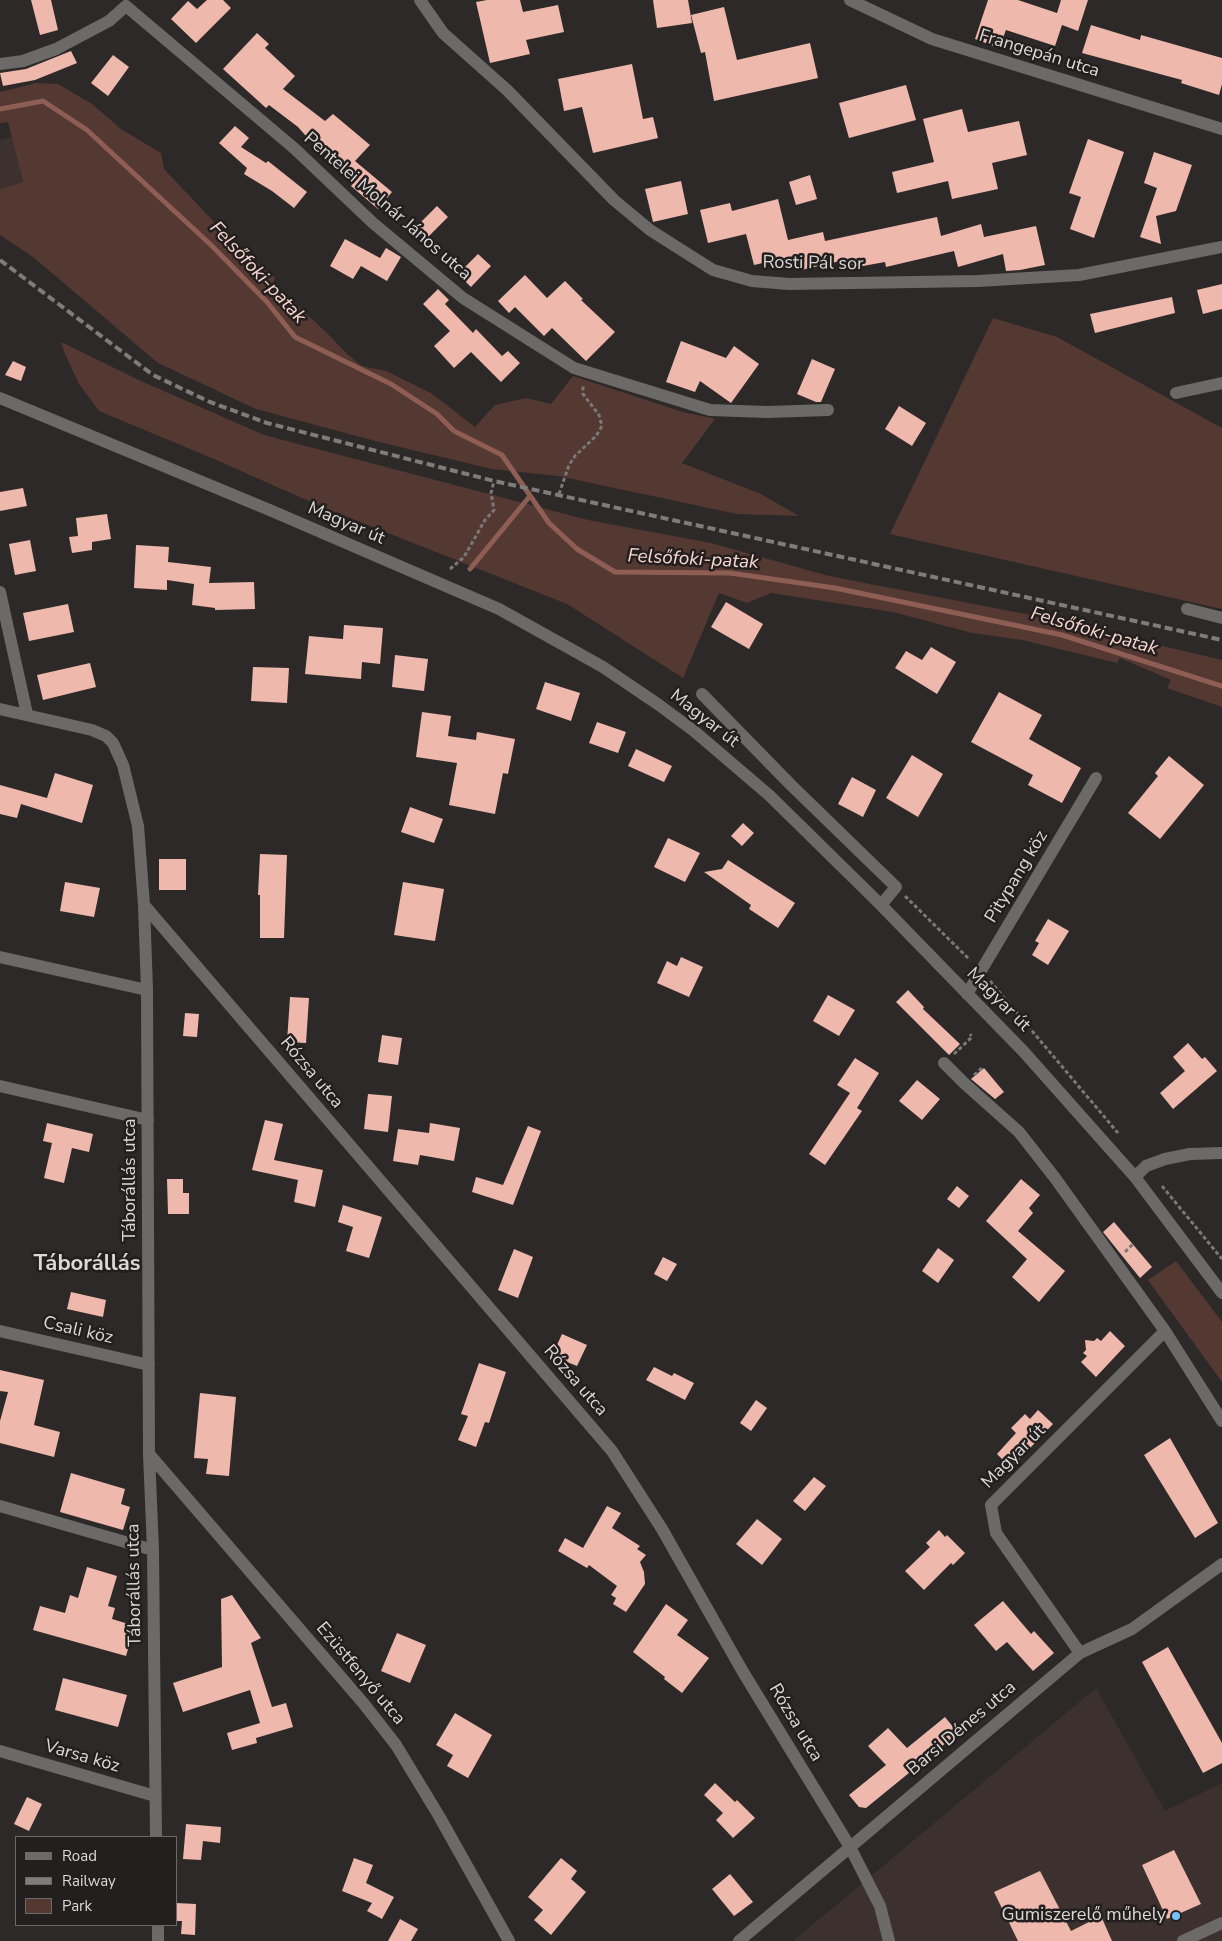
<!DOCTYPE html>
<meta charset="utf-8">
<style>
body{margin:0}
#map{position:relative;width:1222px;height:1941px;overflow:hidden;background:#2d2928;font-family:"Nunito Sans",sans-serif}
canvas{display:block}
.legend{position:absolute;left:15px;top:1836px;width:162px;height:90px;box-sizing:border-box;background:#231f1e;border:1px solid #6d6968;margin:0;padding:6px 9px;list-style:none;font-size:15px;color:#dbd9d8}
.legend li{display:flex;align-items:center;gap:10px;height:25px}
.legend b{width:25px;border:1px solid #6d6968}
</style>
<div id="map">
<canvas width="1222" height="1941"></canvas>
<ul class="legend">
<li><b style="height:6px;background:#6c6a69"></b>Road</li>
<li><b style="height:6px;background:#7f7c7b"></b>Railway</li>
<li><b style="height:14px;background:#543832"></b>Park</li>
</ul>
</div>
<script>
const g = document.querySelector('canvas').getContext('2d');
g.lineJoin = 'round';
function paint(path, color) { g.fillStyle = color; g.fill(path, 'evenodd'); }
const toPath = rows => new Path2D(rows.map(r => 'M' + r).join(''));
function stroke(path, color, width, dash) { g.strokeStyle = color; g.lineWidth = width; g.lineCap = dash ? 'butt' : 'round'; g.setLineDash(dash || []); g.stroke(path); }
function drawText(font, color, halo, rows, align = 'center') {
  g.font = font + ' "Nunito Sans",sans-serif'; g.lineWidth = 5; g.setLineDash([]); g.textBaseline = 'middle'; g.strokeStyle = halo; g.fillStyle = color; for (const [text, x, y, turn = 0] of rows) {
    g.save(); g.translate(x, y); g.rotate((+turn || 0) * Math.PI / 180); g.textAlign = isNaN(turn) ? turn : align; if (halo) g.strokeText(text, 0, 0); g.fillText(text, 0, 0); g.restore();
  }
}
const built = toPath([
 [12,137,23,183,0,189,0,140],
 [1096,1688,1165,1811,1222,1783,1222,1941,793,1941]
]);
const green = toPath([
 [36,83,58,84,92,104,121,129,161,153,164,169,235,244,275,278,273,283,326,332,347,354,362,366,386,371,431,393,475,427,495,405,526,398,551,404,573,376,683,412,715,419,682,463,761,494,799,516,737,514,558,476,492,469,379,442,256,409,158,363,33,257,0,235,0,189,23,182,8,122,0,123,0,92],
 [993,318,1057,337,1222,428,1222,609,890,534],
 [61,342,141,381,264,435,588,520,711,543,829,576,1036,616,1222,660,1222,707,1167,688,1171,680,1120,658,1117,663,1022,640,972,633,893,612,771,593,747,603,719,593,683,678,567,604,320,506,214,459,99,411,79,384,65,354],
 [1176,1261,1222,1322,1222,1382,1148,1280]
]);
const stream = toPath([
 [0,109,43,101,87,130,211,245,267,302,295,337,391,384,437,414,454,431,502,455,549,523,577,549,615,572,730,573,835,588,1062,635,1222,686],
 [470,569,530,496]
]);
const building = toPath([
 [31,0,51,0,58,30,40,35],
 [207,0,223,0,231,8,196,43,171,19,188,1,197,9],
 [487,0,520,0,523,12,558,5,564,32,526,40,530,54,490,63,476,2],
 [653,0,688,0,692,23,657,28],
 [988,0,1018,0,1057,13,1061,0,1088,0,1078,31,1062,25,1055,46,1006,30,999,48,975,39],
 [724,7,737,60,810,43,818,78,714,101,705,52,701,53,691,15],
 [1091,25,1140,40,1141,35,1222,58,1222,84,1219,95,1181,83,1182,80,1082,53],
 [257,33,269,44,265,48,295,76,283,89,325,121,333,114,370,145,355,161,392,192,378,209,351,186,354,182,320,152,298,127,269,105,266,108,223,69],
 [71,51,77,63,35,80,3,86,0,73,26,69],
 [113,55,129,67,108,96,91,83],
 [632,64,643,119,653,117,658,138,593,153,582,107,564,111,558,79],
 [906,85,916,120,849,138,839,103],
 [962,109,968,132,1019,121,1027,155,992,163,998,189,952,199,948,181,897,193,892,172,934,162,923,119],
 [235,126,249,138,241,147,266,163,268,161,307,192,294,208,272,191,244,174,247,168,219,143],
 [1088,139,1124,152,1094,238,1070,229,1081,197,1069,193],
 [1154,152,1192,165,1176,211,1156,216,1161,244,1140,237,1157,188,1144,183],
 [810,175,817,199,796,205,789,182],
 [681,181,688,214,653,222,645,189],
 [778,199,788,240,823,232,825,241,937,217,941,236,981,224,984,237,1036,226,1045,265,1020,270,1006,271,1003,254,958,267,954,251,886,267,885,262,841,270,840,261,801,270,798,255,754,265,746,234,708,243,700,210,730,203,732,211],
 [437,206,448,217,425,240,414,229],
 [345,239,380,258,386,248,401,257,387,281,361,266,353,279,330,266],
 [478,254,491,266,471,287,458,274],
 [525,275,547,298,565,281,583,299,581,300,615,332,586,361,552,328,544,336,515,307,509,313,498,301],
 [1222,284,1222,309,1203,314,1197,290],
 [438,289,449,300,445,304,473,333,476,329,502,356,508,351,520,363,501,382,471,352,454,368,434,346,450,331,423,304],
 [1172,297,1175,313,1095,333,1090,314],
 [681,341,726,358,734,346,759,364,731,403,700,381,695,392,666,382],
 [812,359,835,369,821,402,816,402,797,394],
 [13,361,26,367,21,381,5,375],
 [899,406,926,423,912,446,885,429],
 [23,488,27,506,0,511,0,492],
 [107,514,111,539,92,542,92,550,72,553,69,537,78,536,76,518],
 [30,540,36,571,15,575,9,544],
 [136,545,169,547,168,562,211,567,209,583,254,582,255,609,215,610,215,608,192,605,194,584,167,580,167,590,134,588],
 [726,602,763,624,749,649,711,627],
 [68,604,74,632,29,641,23,613],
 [344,625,383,628,380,664,362,662,361,679,305,674,309,636,343,639],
 [931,647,956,662,937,694,895,668,906,651,922,660],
 [395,655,428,659,424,691,392,687],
 [90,663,96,687,43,700,37,675],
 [253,667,289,668,287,703,251,701],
 [545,682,580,693,571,721,536,709],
 [999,692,1042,715,1029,739,1081,768,1062,803,1028,785,1033,775,971,742],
 [422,712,451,716,448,736,476,740,477,732,515,739,508,774,503,773,495,814,449,805,457,763,416,757],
 [597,722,626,732,618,753,589,743],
 [636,749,672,766,664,782,628,766],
 [912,755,943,774,918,817,886,798],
 [1169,756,1204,785,1160,839,1128,813,1158,776,1155,773],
 [55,773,93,785,82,823,21,804,17,818,0,814,0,785,47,798],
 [852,777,876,790,863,817,838,804],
 [410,807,443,819,434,843,401,832],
 [743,823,754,833,742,846,731,836],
 [668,838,700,853,685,882,654,867],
 [260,854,287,855,284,938,260,938,260,895,258,895],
 [159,859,186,859,186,890,159,890],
 [728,860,795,903,778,928,749,909,751,905,704,872,722,869],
 [65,882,100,888,94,917,60,911],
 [403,882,444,889,435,941,394,935],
 [1048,919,1069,931,1048,965,1032,955,1039,943,1035,941],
 [681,957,703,967,689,997,657,983,667,961,677,966],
 [908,990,924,1007,923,1009,960,1044,949,1055,896,1002],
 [828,995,855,1010,839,1036,813,1021],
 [290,997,309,998,306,1043,287,1042],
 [185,1013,199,1014,197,1037,183,1036],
 [382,1035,402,1038,398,1065,378,1062],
 [1188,1043,1202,1059,1205,1057,1217,1071,1173,1109,1160,1093,1185,1071,1173,1057],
 [855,1058,879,1073,857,1108,862,1111,825,1165,809,1154,850,1093,837,1085],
 [984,1068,1004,1092,995,1099,971,1079],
 [917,1080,940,1099,922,1120,899,1101],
 [368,1094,392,1096,388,1132,364,1129],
 [265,1120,283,1124,274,1160,323,1170,315,1207,294,1202,298,1180,252,1170],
 [47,1123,93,1134,89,1152,72,1148,64,1183,44,1178,52,1143,43,1141],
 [430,1123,460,1128,454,1161,420,1155,418,1165,393,1161,398,1129,429,1133],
 [528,1126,541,1131,513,1205,472,1192,476,1177,503,1185],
 [167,1179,183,1179,183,1193,189,1193,189,1214,168,1214],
 [1021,1179,1040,1195,1029,1208,1033,1213,1018,1231,1065,1271,1039,1302,1012,1277,1027,1259,986,1221],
 [957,1186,969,1196,959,1208,947,1199],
 [343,1205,382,1217,369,1258,346,1251,353,1227,338,1222],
 [1114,1222,1152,1267,1140,1278,1103,1232],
 [938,1248,954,1260,938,1283,922,1271],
 [514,1249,533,1257,518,1298,498,1290],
 [663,1257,677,1264,667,1281,654,1274],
 [71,1292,106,1300,103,1317,67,1309],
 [1110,1331,1125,1346,1096,1377,1081,1362,1087,1356,1083,1353,1086,1350,1085,1340,1094,1341,1097,1338,1101,1341],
 [562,1334,587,1345,577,1366,552,1356],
 [479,1363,506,1372,489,1423,485,1422,476,1447,458,1440,468,1416,461,1414],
 [654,1367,672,1376,674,1373,694,1383,685,1400,646,1380],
 [0,1370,44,1380,34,1425,60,1432,54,1457,0,1443,0,1421,8,1392,0,1391],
 [200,1393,236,1397,229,1476,206,1474,208,1459,194,1458],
 [756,1400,767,1408,751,1431,740,1423],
 [1038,1410,1053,1424,1011,1468,997,1454,1016,1433,1011,1428,1025,1414,1030,1419],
 [1170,1438,1218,1523,1195,1538,1144,1455],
 [71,1473,125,1489,121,1504,130,1507,123,1530,60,1512],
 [814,1477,826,1486,805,1511,793,1501],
 [607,1506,621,1513,612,1528,640,1546,637,1549,646,1555,640,1562,644,1572,645,1584,626,1612,613,1604,616,1598,611,1595,617,1586,589,1565,587,1568,558,1551,565,1538,583,1548],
 [757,1519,782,1539,762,1565,736,1544],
 [939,1530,945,1537,947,1535,965,1553,953,1565,951,1563,924,1590,905,1571,930,1547,926,1543],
 [87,1567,117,1576,108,1606,115,1608,112,1619,135,1626,126,1656,33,1630,40,1606,65,1613,70,1595,78,1598],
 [232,1595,261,1638,251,1643,272,1707,286,1703,293,1727,256,1738,257,1743,232,1750,227,1733,260,1723,250,1690,183,1712,173,1683,222,1667,221,1599],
 [1003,1601,1031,1634,1034,1631,1054,1653,1033,1671,1007,1642,996,1651,974,1625],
 [666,1604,688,1620,677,1635,709,1658,682,1693,664,1679,665,1677,633,1652],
 [397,1633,426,1645,410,1683,381,1671],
 [1168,1647,1222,1743,1222,1763,1203,1773,1142,1662],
 [63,1678,127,1695,118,1727,55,1710],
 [455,1713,492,1735,468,1778,447,1766,453,1755,436,1745],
 [945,1717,958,1733,866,1808,859,1807,849,1795,886,1765,868,1746,888,1728,907,1748],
 [715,1783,735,1802,737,1800,755,1818,733,1838,716,1820,723,1813,704,1795],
 [27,1797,42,1804,29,1831,14,1824],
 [186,1824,221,1827,220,1843,203,1841,201,1860,183,1859],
 [1174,1850,1201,1904,1167,1919,1142,1865],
 [354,1858,373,1865,366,1883,394,1897,382,1919,367,1911,372,1903,342,1891],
 [561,1858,577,1871,571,1879,586,1892,551,1935,534,1920,543,1910,528,1897],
 [1040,1871,1071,1931,1101,1916,1112,1941,1018,1941,994,1892],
 [730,1874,753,1902,734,1916,712,1889],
 [176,1903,196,1904,195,1935,181,1934,182,1921,176,1921],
 [400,1919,418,1929,411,1941,388,1941]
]);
const path = toPath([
 [559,494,569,465,575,456,596,436,602,426,599,415,583,394,583,385],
 [450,569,464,557,485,520,494,510,491,493,494,481],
 [905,896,970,960],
 [990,981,1118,1133],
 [954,1054,972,1037,970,1034],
 [974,1075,983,1067],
 [1162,1186,1222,1259],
 [1125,1252,1133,1244]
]);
const minor = toPath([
 [420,0,443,33,507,90,614,200,650,230,713,270,752,281,789,284,978,281,1079,275,1222,247],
 [850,0,932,39,1222,129],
 [0,64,23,61,56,49,109,21,126,6,295,149,373,223,463,298,574,368,710,410,767,412,828,410],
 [1176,393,1222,383],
 [0,398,272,511,499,609,603,667,659,705,694,731,769,795,881,905,1024,1052,1135,1177,1222,1293],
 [0,592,27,714],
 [1187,609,1222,618],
 [702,694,791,785,896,887,881,905],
 [0,709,92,730,106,736,113,743,123,765,138,826,144,905,147,990,149,1454,153,1550,156,1837],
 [144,905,612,1451,662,1529,743,1672,850,1847,880,1906,889,1941],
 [0,957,147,990],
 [967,994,1096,778],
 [944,1063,964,1083,1019,1132,1055,1178,1165,1331,1222,1421],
 [0,1086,148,1120],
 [1135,1177,1146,1166,1165,1159,1190,1154,1222,1153],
 [0,1331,149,1365],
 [149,1454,364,1704,396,1745,439,1816,509,1941],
 [0,1506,153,1550],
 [1080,1653,996,1533,991,1505,1165,1331],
 [0,1751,155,1796],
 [158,1925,158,1941],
 [739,1941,1080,1653,1132,1629,1222,1564],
 [1183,1941,1222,1923]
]);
const rail = toPath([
 [0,260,153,375,210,402,267,423,494,481,1222,640]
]);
const markers = [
 [1176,1916,5,"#75c0f6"]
];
const streetNames = [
 ["Frangepán utca",1039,54,17],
 ["Pentelei Molnár János utca",387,207,41],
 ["Rosti Pál sor",813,264,1],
 ["Magyar út",346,524,23],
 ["Magyar út",704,719,38],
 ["Pitypang köz",1017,877,-59],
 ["Magyar út",998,1000,45],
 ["Rózsa utca",311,1073,50],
 ["Táborállás utca",131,1180,-90],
 ["Csali köz",78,1331,13],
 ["Rózsa utca",575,1381,49],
 ["Magyar út",1014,1457,-45],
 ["Táborállás utca",135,1585,-91],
 ["Ezüstfenyő utca",360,1674,50],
 ["Rózsa utca",795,1723,59],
 ["Barsi Dénes utca",962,1729,-40],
 ["Varsa köz",82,1757,16]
];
const poiNames = [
 ["Gumiszerelő műhely",1166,1916]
];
const waterNames = [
 ["Felsőfoki-patak",257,273,47],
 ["Felsőfoki-patak",693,560,3],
 ["Felsőfoki-patak",1094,632,16]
];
const districtNames = [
 ["Táborállás",87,1265]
];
paint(built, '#3c312f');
paint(green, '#543832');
stroke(stream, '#8e5d54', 5);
paint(building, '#efb8ad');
stroke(path, '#7b7877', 3, [4, 2.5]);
stroke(minor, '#6c6a69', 12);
stroke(rail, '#7f7c7b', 4, [8, 4]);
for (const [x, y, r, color] of markers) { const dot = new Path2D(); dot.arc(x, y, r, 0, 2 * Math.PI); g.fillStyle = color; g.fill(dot); stroke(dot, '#231f1e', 2); }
drawText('18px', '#dbd9d8', '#231f1e', streetNames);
drawText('18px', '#dbd9d8', '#231f1e', poiNames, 'right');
drawText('italic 19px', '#f8d7d0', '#231f1e', waterNames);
drawText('bold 22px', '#dbd9d8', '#231f1e', districtNames);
</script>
